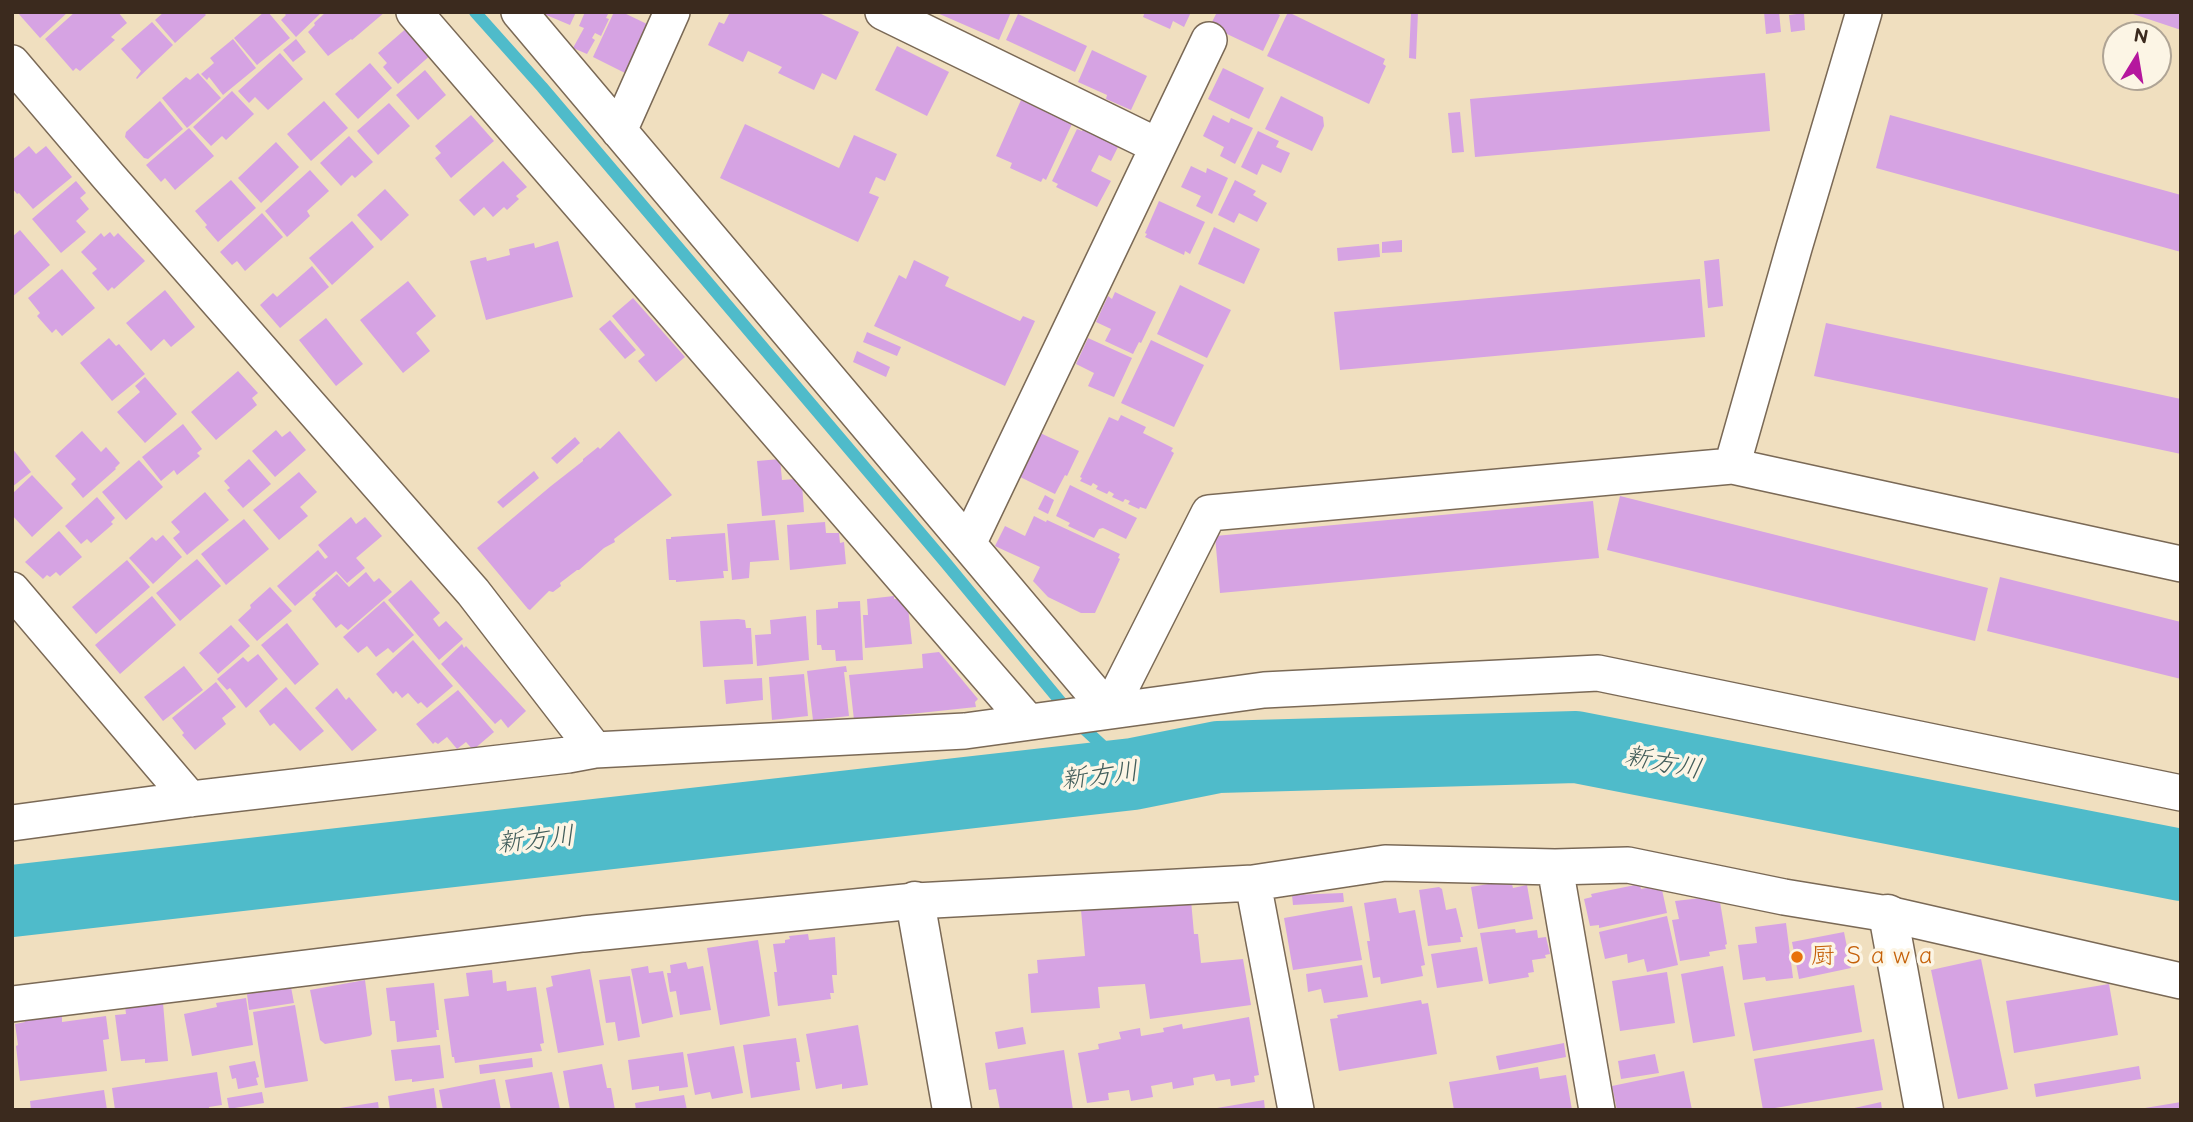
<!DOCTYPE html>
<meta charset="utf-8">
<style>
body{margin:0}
#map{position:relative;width:2193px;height:1122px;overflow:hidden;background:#f0dfbf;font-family:"Balsamiq Sans",sans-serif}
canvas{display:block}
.frame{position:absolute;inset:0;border:14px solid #3b2a1e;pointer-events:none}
.north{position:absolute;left:2102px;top:21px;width:70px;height:70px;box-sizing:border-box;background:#fcf5e5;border:2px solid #afa495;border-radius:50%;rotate:11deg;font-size:19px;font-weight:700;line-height:28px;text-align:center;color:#3b2a1e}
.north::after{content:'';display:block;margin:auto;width:24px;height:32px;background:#b5179e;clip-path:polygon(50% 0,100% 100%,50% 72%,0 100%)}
</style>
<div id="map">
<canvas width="2193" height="1122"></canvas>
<div class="frame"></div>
<div class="north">N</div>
</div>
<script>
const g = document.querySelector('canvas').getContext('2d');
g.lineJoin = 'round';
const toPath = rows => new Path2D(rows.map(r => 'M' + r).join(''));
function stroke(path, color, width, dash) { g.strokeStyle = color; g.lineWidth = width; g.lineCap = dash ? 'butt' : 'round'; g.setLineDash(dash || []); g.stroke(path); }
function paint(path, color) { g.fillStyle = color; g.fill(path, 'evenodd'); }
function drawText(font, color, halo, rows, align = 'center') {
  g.font = font + ' "Balsamiq Sans","Klee One",sans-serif'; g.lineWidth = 7; g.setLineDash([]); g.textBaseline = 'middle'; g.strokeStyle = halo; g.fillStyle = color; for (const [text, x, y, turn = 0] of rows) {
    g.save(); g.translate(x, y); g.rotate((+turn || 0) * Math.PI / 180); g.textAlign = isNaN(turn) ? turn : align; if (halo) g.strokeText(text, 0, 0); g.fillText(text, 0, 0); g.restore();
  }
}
const stream = toPath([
 [475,12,542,87,945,562,1079,724,1133,774]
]);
const river = toPath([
 [12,901,1133,774,1218,757,1576,747,2181,865]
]);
const building = toPath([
 [17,12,68,12,40,38],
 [75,12,118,12,127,23,111,37,115,40,80,71,76,68,73,71,45,39],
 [164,12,203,12,206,15,175,43,155,20],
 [264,12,268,12,290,38,257,65,234,38],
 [283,12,322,12,296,37,281,20,286,15],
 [326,12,385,12,352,40,351,39,328,56,308,32,315,25,314,23],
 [539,12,576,12,570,25],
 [585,12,609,12,606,18,609,19,601,36,595,33,592,38,595,40,587,54,573,48,584,28,579,26],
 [614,12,622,12,647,24,625,73,593,57],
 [730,12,817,12,859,32,836,80,822,73,814,90,778,73,782,67,748,51,743,62,708,45,719,22,724,24],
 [935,12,1011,12,999,40],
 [1145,12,1191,12,1184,27,1173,21,1170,29,1143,17],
 [1217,12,1274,12,1280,15,1263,51,1210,26],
 [1288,12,1385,59,1383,64,1386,66,1369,104,1267,56],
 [1411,12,1418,12,1416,59,1409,58],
 [1764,12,1779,12,1781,32,1766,34],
 [2130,12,2181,12,2181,30,2130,13],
 [1804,13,1805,30,1791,32,1789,15],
 [1018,14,1087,46,1075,72,1006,40],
 [152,22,173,45,137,79,136,78,141,71,121,49],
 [409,26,433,53,398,84,383,67,387,63,378,53],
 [233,39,256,68,223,95,209,77,207,80,201,74,214,63,210,58],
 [296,39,306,52,293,62,283,50],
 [897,46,949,72,927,116,875,90],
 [1092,50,1147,76,1131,110,1106,99,1107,95,1078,82],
 [280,53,303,79,268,110,255,97,249,103,238,91],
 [370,63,392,88,358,119,335,94],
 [1223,68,1264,88,1249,119,1208,99],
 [425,70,446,95,418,120,396,95],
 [198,73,221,98,187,128,162,98,186,77,190,80],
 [1765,73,1770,131,1475,157,1470,99],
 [232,91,254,114,226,140,222,136,211,146,193,127],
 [1281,96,1323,117,1324,126,1312,151,1265,129],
 [1021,100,1072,124,1046,180,1043,178,1041,182,1010,168,1012,163,996,156],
 [160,101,183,129,148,159,144,158,125,137,126,132],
 [324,101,348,128,311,161,287,134],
 [389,103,410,126,378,155,357,131],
 [1460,112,1464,152,1452,153,1448,113],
 [471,115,494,141,451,178,435,158,441,153,435,146],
 [1213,115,1229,123,1231,118,1253,128,1235,164,1220,156,1224,147,1203,136],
 [1890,115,2181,195,2181,252,1876,168],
 [1087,122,1122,139,1111,161,1099,155,1091,171,1111,181,1097,207,1056,187,1058,184,1052,181,1077,129,1082,131],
 [745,124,839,168,854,135,897,154,885,181,876,177,869,193,879,197,858,242,720,178],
 [189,128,214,156,175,190,165,178,161,182,146,165],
 [1258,131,1279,141,1276,147,1290,153,1281,173,1262,164,1257,175,1241,167],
 [349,136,373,162,355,178,352,175,341,186,320,163],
 [276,142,299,167,261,203,238,178],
 [29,146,36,154,46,146,72,177,33,209,19,193,17,194,12,188,12,160],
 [503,161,527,187,516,196,519,199,507,210,504,207,493,217,484,207,474,216,459,200],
 [1191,166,1206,173,1207,168,1228,178,1212,214,1196,206,1201,196,1181,187],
 [310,170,329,191,307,211,310,216,287,237,265,211],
 [231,180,256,208,218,242,205,227,207,225,195,211],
 [1235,180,1256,191,1253,195,1267,203,1257,222,1239,213,1234,223,1218,215],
 [76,181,86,193,80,198,89,209,76,221,86,232,61,253,32,219],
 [385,189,409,215,381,241,357,215],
 [1159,201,1205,222,1190,254,1185,251,1184,255,1145,237,1147,234,1145,233],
 [262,213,283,237,245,271,237,261,232,265,220,252],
 [352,221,374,247,332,285,309,258],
 [1214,227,1260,249,1244,284,1198,264],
 [20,230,50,265,12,297,12,237],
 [110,232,114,237,118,233,145,261,114,289,112,287,108,291,92,273,97,269,81,252,101,233,104,237],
 [1402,240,1402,252,1382,253,1382,242],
 [558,241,573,297,486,320,470,261,486,257,487,261,510,255,509,249,534,243,535,248],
 [1379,244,1380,257,1338,261,1337,248],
 [1719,259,1723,306,1708,308,1704,261],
 [914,260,949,277,945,286,1020,321,1023,316,1035,321,1005,386,874,326,899,275,906,279],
 [312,266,329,287,280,328,260,305,273,293,277,297],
 [62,269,95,308,62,336,56,329,52,333,37,316,40,313,28,298],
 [1700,279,1705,337,1340,370,1334,312],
 [408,281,436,316,416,333,430,351,403,373,360,320],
 [1180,285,1231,310,1207,358,1157,334],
 [165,290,195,327,171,347,164,339,151,351,126,323],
 [1115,292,1156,312,1141,343,1139,342,1133,354,1105,341,1111,329,1096,322,1108,296,1112,299],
 [633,298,685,357,656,382,638,361,645,355,612,316],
 [326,318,363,364,336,386,299,340],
 [610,320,636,350,625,359,599,329],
 [1826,323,2181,399,2181,454,1814,376],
 [867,332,901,347,897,356,863,342],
 [109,338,116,346,119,344,145,374,112,401,80,363],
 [1088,338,1132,358,1114,397,1088,386,1094,373,1076,364],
 [1151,340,1204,365,1174,427,1121,403],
 [857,351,890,367,886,377,853,362],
 [238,371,258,393,252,398,257,405,216,440,191,412],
 [145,377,177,414,145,443,117,412,140,392,135,386],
 [1121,415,1146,427,1143,433,1173,448,1171,451,1174,453,1146,509,1140,507,1139,509,1128,504,1130,501,1125,499,1123,502,1112,497,1114,494,1109,491,1107,494,1096,489,1098,486,1093,483,1091,486,1080,481,1082,478,1080,477,1109,417,1118,421],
 [183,424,202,449,197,453,200,456,177,475,174,470,161,481,142,457],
 [276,430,282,437,290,431,306,450,275,477,252,451],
 [82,431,101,452,106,447,120,463,115,468,116,469,83,498,71,484,76,479,55,456],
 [619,431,672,495,614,539,615,542,604,548,579,570,577,570,560,583,561,586,553,592,549,591,530,610,528,609,477,548,551,486,583,461,583,459,598,447,600,449],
 [1038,432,1079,451,1067,476,1065,475,1055,494,1018,476],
 [575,437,580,443,557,464,551,458],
 [12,448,31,472,12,487],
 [249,459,271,484,243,508,227,490,230,488,224,481],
 [780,459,782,480,795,479,796,484,802,484,804,512,762,516,757,461],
 [139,460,163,487,126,520,102,492],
 [534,471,539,478,503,508,497,502],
 [299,472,317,492,300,507,308,516,279,540,253,510],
 [32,475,63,508,32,537,12,515,12,494],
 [1070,485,1137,518,1126,539,1103,528,1099,529,1094,538,1068,526,1070,523,1056,516],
 [205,492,229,520,187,555,173,538,180,532,171,522],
 [1045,495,1054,500,1048,514,1038,509],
 [1620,496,1988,588,1975,641,1607,550],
 [97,497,115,518,111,522,113,524,91,543,87,539,81,544,65,526],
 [1593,501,1599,558,1220,593,1215,536],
 [1034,516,1046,522,1047,520,1120,554,1118,558,1120,559,1095,613,1081,613,1048,597,1033,581,1040,567,995,546,1005,526,1025,536],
 [351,517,356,524,365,517,382,536,356,558,365,568,347,583,336,571,295,606,277,586,318,550,325,559,328,557,318,545],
 [244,519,269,549,226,585,201,554],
 [775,520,779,560,750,562,749,578,732,580,727,524],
 [825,522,826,533,839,533,840,543,844,542,846,564,790,570,787,525],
 [59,531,82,557,60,576,56,572,50,577,47,575,43,579,25,562],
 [725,533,728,571,723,571,724,578,676,582,676,580,669,580,666,539,671,539,671,537],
 [163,535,182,557,153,584,129,558,152,537,156,541],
 [197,559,221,586,180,621,156,593],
 [127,560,150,587,96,634,72,607],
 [366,572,374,582,379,578,392,592,348,630,341,624,336,628,312,599,316,595,315,593,337,574,349,587],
 [2000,577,2181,622,2181,679,1987,631],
 [411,580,440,613,433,619,439,627,446,621,463,639,439,660,388,600],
 [270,587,292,611,257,641,238,620,251,608,250,605],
 [152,596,176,625,120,674,95,645],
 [894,596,894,599,907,598,912,644,865,648,863,615,868,615,867,599],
 [384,601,414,635,393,653,388,648,376,657,367,646,358,653,343,637],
 [860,601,863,660,836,661,835,650,822,650,821,645,817,645,816,610,838,608,838,602],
 [806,616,809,660,757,666,755,635,771,634,770,620],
 [738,619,745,620,746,628,751,628,753,664,703,667,700,621],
 [287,623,319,664,295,685,261,645],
 [231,625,250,646,218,674,199,653],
 [413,640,453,686,427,708,421,702,418,704,408,693,402,698,396,691,393,694,376,674],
 [462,644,464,648,466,646,526,711,508,728,501,719,495,724,441,664],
 [939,652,978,699,975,702,976,707,854,720,849,675,923,668,922,654],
 [258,654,278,679,246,708,230,688,227,690,217,679,243,657,248,662],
 [184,666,203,690,163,721,144,697],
 [846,666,847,672,844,672,849,716,813,720,807,671],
 [804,674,808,716,772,720,769,677],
 [762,678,763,700,726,704,724,680],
 [216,682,236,707,222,718,226,724,195,750,182,735,184,733,172,718],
 [286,687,324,731,300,751,274,723,270,726,259,711],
 [337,688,346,700,349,697,377,730,352,751,315,708],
 [458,690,494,732,473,750,466,742,457,749,447,737,438,744,435,742,433,744,416,724],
 [1511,880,1513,888,1527,885,1533,919,1478,929,1471,887],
 [1640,884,1641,889,1661,885,1667,913,1599,928,1599,925,1590,926,1584,899,1592,897,1591,894],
 [1439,887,1442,889,1446,910,1456,908,1463,937,1460,937,1461,942,1428,946,1419,890],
 [1343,893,1344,902,1293,905,1292,895],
 [1719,896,1727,944,1725,945,1726,949,1709,952,1710,956,1680,961,1672,920,1679,919,1675,901],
 [1396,898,1399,913,1415,910,1425,965,1421,966,1423,976,1381,984,1380,977,1373,978,1367,941,1370,941,1364,903],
 [1191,900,1194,934,1198,934,1201,963,1243,959,1251,1005,1150,1019,1145,984,1098,987,1100,1008,1031,1013,1028,974,1038,973,1037,960,1085,956,1081,910],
 [1352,906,1362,960,1293,970,1284,918],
 [1667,916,1678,965,1647,972,1644,959,1628,963,1627,954,1605,959,1599,932],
 [1786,923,1793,978,1766,981,1765,977,1743,980,1738,945,1757,943,1755,927],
 [1515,929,1516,933,1537,930,1538,938,1546,937,1550,954,1545,955,1546,958,1532,960,1534,972,1528,973,1529,977,1489,984,1480,933],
 [1844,932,1851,968,1799,979,1792,942],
 [808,934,809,940,835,937,837,975,832,975,834,993,830,993,831,999,778,1006,774,972,777,972,773,944,785,943,785,940,790,939,789,936],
 [758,940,770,1016,720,1025,707,948],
 [1477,947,1483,981,1437,988,1431,954],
 [1981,959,2008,1089,1958,1099,1931,970],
 [686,962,688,969,703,966,711,1010,680,1015,676,991,670,992,667,973,671,973,670,965],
 [1362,965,1368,997,1324,1003,1321,989,1308,992,1306,974],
 [648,966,649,973,663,971,673,1017,642,1024,631,969],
 [1723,966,1735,1036,1693,1043,1681,974],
 [590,969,604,1045,558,1053,546,988,553,986,551,976],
 [492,970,493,983,506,981,507,991,536,987,544,1043,540,1044,542,1051,455,1063,454,1057,452,1057,444,999,469,996,466,973],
 [1667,972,1675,1023,1620,1031,1612,981],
 [630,976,640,1037,618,1041,615,1022,606,1023,599,980],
 [365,980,372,1034,370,1036,325,1044,320,1040,310,990],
 [434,983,439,1030,436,1030,437,1037,397,1042,395,1021,390,1021,386,988],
 [2109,984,2118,1035,2014,1053,2006,1001],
 [1854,985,1862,1032,1753,1051,1744,1003],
 [291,987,294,1003,249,1010,247,994],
 [246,998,253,1045,192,1056,184,1014,217,1007,216,1003],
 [1421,1000,1422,1004,1428,1003,1437,1054,1339,1071,1330,1019,1338,1018,1337,1015],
 [163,1003,168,1061,145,1063,145,1059,121,1061,115,1015,126,1014,125,1006],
 [295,1005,308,1081,265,1088,253,1012],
 [62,1012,62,1022,106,1016,109,1039,103,1040,107,1071,20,1081,16,1046,18,1045,15,1024,25,1022,24,1016],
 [1249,1017,1259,1075,1254,1076,1255,1082,1231,1086,1230,1079,1216,1081,1214,1074,1193,1078,1194,1085,1173,1089,1172,1082,1151,1086,1153,1097,1131,1101,1129,1090,1108,1093,1109,1100,1087,1103,1078,1053,1099,1049,1098,1044,1121,1039,1119,1032,1140,1028,1141,1036,1164,1032,1163,1028,1182,1024,1183,1029],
 [858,1025,868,1085,842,1089,842,1084,816,1089,806,1034],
 [1023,1027,1026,1044,998,1049,995,1032],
 [796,1038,800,1062,796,1062,800,1090,751,1098,743,1045],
 [1874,1039,1883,1090,1763,1110,1754,1059],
 [1564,1043,1566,1057,1499,1070,1496,1056],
 [440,1045,444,1078,412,1082,412,1079,395,1081,391,1050],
 [734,1046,743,1093,712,1099,710,1092,695,1095,687,1054],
 [1064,1050,1073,1110,1000,1110,996,1089,989,1090,985,1063],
 [683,1052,688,1087,659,1091,659,1086,632,1090,628,1060],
 [1655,1054,1659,1073,1621,1079,1618,1061],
 [532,1058,533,1067,480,1074,479,1065],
 [255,1061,259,1077,256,1078,258,1085,238,1089,236,1078,232,1079,229,1066],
 [602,1064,607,1088,611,1088,615,1110,570,1110,563,1071],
 [2139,1066,2141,1079,2036,1097,2034,1084],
 [1538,1067,1540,1079,1566,1075,1572,1110,1454,1110,1449,1082],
 [1684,1071,1692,1110,1617,1110,1612,1086],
 [217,1072,222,1105,209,1107,209,1110,115,1110,112,1088],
 [552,1072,560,1110,511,1110,505,1080],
 [495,1079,501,1110,443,1110,439,1090],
 [434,1088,437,1110,390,1110,388,1096],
 [104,1090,107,1110,31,1110,30,1101],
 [262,1092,264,1103,229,1109,227,1098],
 [684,1095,687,1110,636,1110,635,1103],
 [1264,1100,1265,1110,1217,1110,1217,1108],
 [378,1102,379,1110,340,1110,340,1108],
 [1881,1102,1882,1110,1850,1110,1850,1109],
 [2181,1102,2181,1110,2145,1110,2145,1108]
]);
const minor = toPath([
 [414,12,1028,722],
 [519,12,1109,711],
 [883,12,1158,146],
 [12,63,109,177,473,592,595,750],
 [619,131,672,12],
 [1732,466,1794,248,1864,12],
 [968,544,1209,40],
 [12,590,190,799],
 [1109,711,1209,513,1732,466,2181,564],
 [12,823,190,799,568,755,595,750,965,731,1264,690,1598,673,2181,793],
 [1555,867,1597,1110],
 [1253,883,1296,1110],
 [12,1004,583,934,915,901,1253,883,1385,863,1555,867,1628,865,1784,897,1888,914,2181,981]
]);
const tertiary = toPath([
 [915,901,952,1110],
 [1888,914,1924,1110]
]);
const markers = [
 [1797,957,7,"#e8710a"]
];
const foodNames = [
 ["厨 Ｓａｗａ",1811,957]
];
const waterNames = [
 ["新方川",1663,764,11],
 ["新方川",1100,777,-7],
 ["新方川",536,841,-6]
];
stroke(stream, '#4fbbca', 12);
stroke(river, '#4fbbca', 72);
paint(building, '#d6a3e3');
stroke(minor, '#7a6956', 38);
stroke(tertiary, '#7a6956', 41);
stroke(minor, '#fff', 35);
stroke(tertiary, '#fff', 38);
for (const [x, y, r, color] of markers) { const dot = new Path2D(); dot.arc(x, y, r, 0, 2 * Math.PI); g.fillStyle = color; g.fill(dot); stroke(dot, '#fcf5e5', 2.5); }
drawText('24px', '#c56008', '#fcf5e5', foodNames, 'left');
drawText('italic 26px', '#425d5a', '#fcf5e5', waterNames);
</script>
